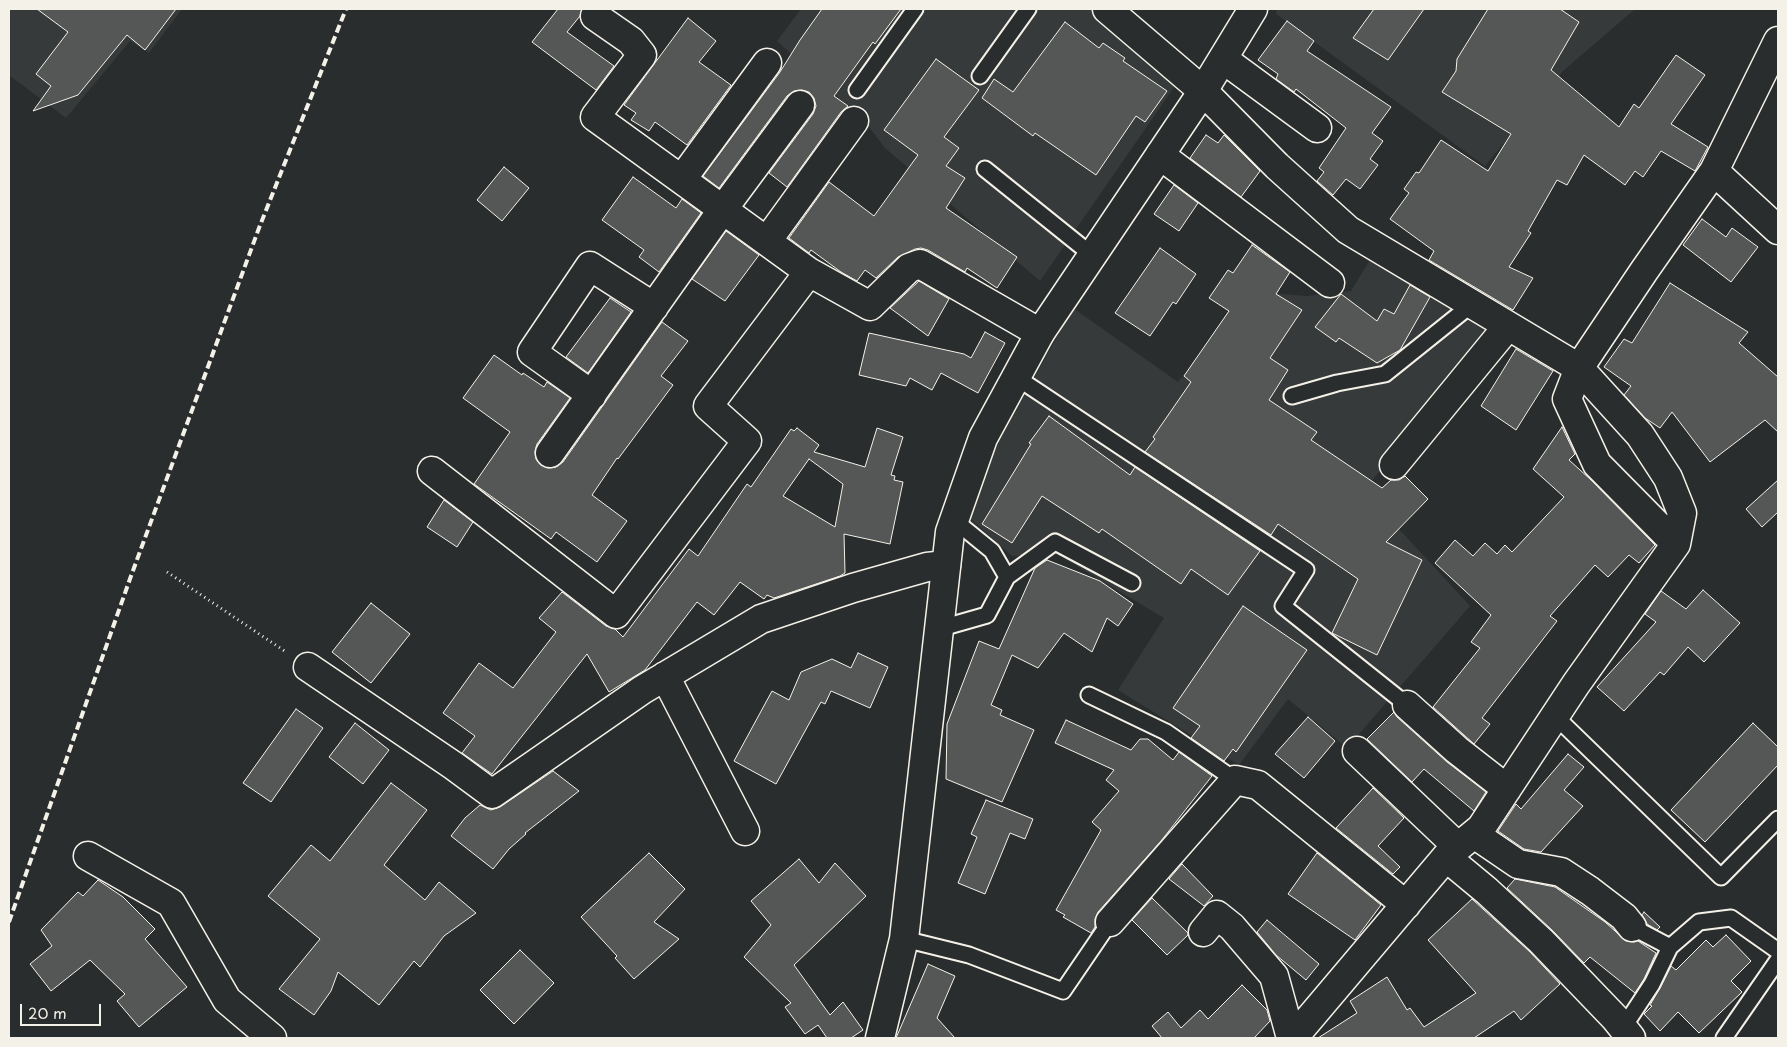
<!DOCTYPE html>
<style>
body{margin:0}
#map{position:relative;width:1787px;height:1047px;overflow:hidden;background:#2a2d2e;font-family:"Playpen Sans",sans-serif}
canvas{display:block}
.frame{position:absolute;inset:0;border:10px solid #f4f1e8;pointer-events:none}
.scale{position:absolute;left:20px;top:1004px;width:81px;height:22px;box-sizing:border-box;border:2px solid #f4f1e8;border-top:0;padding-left:6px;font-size:15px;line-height:18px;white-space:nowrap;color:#f4f1e8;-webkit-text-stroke:4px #2a2d2e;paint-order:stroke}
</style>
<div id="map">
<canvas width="1787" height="1047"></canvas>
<div class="frame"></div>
<div class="scale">20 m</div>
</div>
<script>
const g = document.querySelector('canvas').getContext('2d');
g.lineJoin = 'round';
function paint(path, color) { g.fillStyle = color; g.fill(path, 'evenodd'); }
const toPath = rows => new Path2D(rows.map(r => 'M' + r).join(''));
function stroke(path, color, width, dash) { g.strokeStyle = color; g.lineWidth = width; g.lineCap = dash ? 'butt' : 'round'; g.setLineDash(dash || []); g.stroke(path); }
const built = toPath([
 [9,9,182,9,149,53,130,41,66,118,9,75],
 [801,9,1093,9,1177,83,1040,281,885,148,866,123,777,41],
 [1277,9,1635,9,1563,71,1485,166,1276,14],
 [1373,255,1492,328,1364,491,1470,606,1347,748,1288,699,1239,765,1118,690,1164,618,1055,553,1012,556,966,515,1000,439,1073,308,1178,382,1255,292,1307,296,1351,291]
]);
const building = toPath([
 [37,9,176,9,145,50,127,35,78,95,33,111,51,86,36,74,68,32,37,9],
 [558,9,582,9,580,16,567,32,614,66,596,90,532,42,558,9],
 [822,9,901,9,875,44,873,42,834,96,848,106,841,112,787,187,769,173,813,114,816,106,814,98,809,92,802,90,794,91,787,96,719,188,703,176,780,72,800,40,822,9],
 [1374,9,1424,9,1388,60,1353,38,1374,9],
 [1488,9,1560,9,1579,22,1551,70,1619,127,1634,104,1639,108,1676,55,1705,75,1671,124,1708,147,1695,171,1661,151,1643,177,1635,171,1625,185,1584,155,1567,185,1557,180,1528,231,1531,233,1509,267,1533,278,1513,310,1429,260,1434,251,1390,219,1409,193,1404,189,1416,172,1419,173,1441,140,1488,171,1511,134,1442,92,1456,71,1457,59,1488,9],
 [688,18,716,41,699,62,731,85,687,145,655,122,649,131,631,120,636,113,624,105,688,18],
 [1287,21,1314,41,1307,51,1391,107,1372,133,1383,141,1370,159,1378,165,1360,189,1346,179,1333,195,1317,181,1324,172,1319,168,1346,128,1296,89,1294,92,1276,79,1278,74,1258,60,1287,21],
 [1065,22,1099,48,1103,43,1125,58,1123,61,1167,91,1145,122,1136,116,1096,175,1035,133,1033,136,982,98,994,79,1013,92,1065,22],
 [936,59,979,90,944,137,959,148,946,166,965,178,946,208,1017,257,997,288,967,268,965,272,928,250,921,248,915,249,898,257,876,278,865,270,857,281,841,272,811,250,809,253,789,238,829,182,874,216,918,155,884,130,936,59],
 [1206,135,1218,143,1224,135,1260,171,1241,197,1190,158,1206,135],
 [504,167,529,188,502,221,477,200,504,167],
 [633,177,676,208,682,199,701,213,659,272,639,257,644,250,602,220,633,177],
 [1174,185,1198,203,1179,231,1154,214,1174,185],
 [1702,219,1726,237,1732,228,1758,247,1731,282,1683,245,1702,219],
 [726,231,759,255,725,301,692,279,726,231],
 [1252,245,1290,272,1276,294,1302,310,1270,358,1288,370,1269,400,1317,432,1311,440,1382,488,1391,480,1399,480,1405,476,1428,499,1386,542,1422,560,1377,655,1332,633,1358,579,1278,524,1271,535,1145,452,1155,439,1153,437,1191,382,1184,376,1229,311,1209,298,1228,270,1233,273,1252,245],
 [1160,248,1196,274,1176,304,1173,302,1150,336,1115,313,1160,248],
 [919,281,949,299,928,336,890,308,919,281],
 [1670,283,1748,332,1739,343,1778,377,1778,432,1765,420,1710,462,1672,412,1660,428,1645,418,1624,395,1631,386,1604,367,1624,339,1632,343,1670,283],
 [1410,285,1430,297,1400,350,1377,363,1339,338,1336,342,1315,327,1341,294,1377,321,1384,309,1394,314,1410,285],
 [610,298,631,312,588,373,566,357,610,298],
 [662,322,688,341,661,376,673,385,618,459,617,458,592,495,627,521,597,562,556,532,551,539,474,484,510,432,463,398,494,355,522,375,523,373,544,387,547,382,570,398,537,444,535,451,536,459,541,465,548,468,556,467,563,462,662,322],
 [985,332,1005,343,978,393,941,373,932,390,910,378,906,386,859,375,869,333,964,354,971,358,985,332],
 [1516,349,1553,371,1516,430,1481,406,1516,349],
 [1049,416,1130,475,1135,467,1260,551,1228,595,1191,569,1181,584,1102,529,1099,533,1042,496,1012,543,982,524,1031,444,1029,443,1049,416],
 [1562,427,1575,454,1569,460,1590,479,1655,545,1639,563,1629,555,1608,577,1595,565,1550,616,1557,621,1482,718,1490,724,1474,744,1433,707,1480,648,1471,642,1491,615,1435,563,1455,540,1473,556,1485,543,1497,554,1505,545,1512,552,1564,497,1533,469,1562,427],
 [797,428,819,445,814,452,865,467,877,428,903,437,891,475,895,476,894,480,903,482,890,544,844,534,845,573,840,576,774,598,767,595,764,599,740,582,714,615,697,602,645,670,609,692,587,654,492,774,462,753,475,736,443,713,479,663,513,688,556,632,539,618,562,592,606,626,615,629,623,637,689,549,698,556,747,484,751,487,791,429,794,431,797,428],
 [809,459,843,484,835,527,783,496,809,459],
 [1778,480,1778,512,1762,527,1746,509,1778,480],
 [444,500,473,522,457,547,427,527,444,500],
 [1047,560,1100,581,1133,604,1118,626,1107,618,1092,652,1064,633,1038,668,1012,655,991,705,1002,710,1000,715,1034,730,1002,802,946,779,947,724,979,641,999,649,1035,568,1047,560],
 [1703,590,1740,623,1704,662,1688,647,1664,675,1660,672,1624,711,1597,687,1656,622,1645,614,1661,591,1686,609,1703,590],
 [371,603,410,634,371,683,332,652,371,603],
 [1243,606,1307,650,1236,752,1233,749,1224,761,1191,738,1200,726,1173,708,1243,606],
 [858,653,888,667,870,708,831,691,825,704,821,702,776,784,734,761,772,691,789,700,801,672,832,659,851,668,858,653],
 [296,709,323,728,271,802,243,783,296,709],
 [1394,712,1397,717,1447,762,1486,792,1474,811,1424,769,1412,782,1367,739,1394,712],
 [1308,717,1335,741,1304,778,1275,754,1308,717],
 [1066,720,1131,750,1140,739,1148,739,1173,760,1179,752,1212,776,1161,841,1098,912,1095,919,1095,927,1091,933,1063,917,1065,915,1056,910,1101,830,1092,822,1119,791,1106,780,1114,770,1055,743,1066,720],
 [355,723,389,750,363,784,329,757,355,723],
 [1753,723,1778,747,1778,765,1705,842,1671,810,1753,723],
 [1568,754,1584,767,1564,790,1583,806,1541,852,1524,849,1498,831,1516,804,1521,809,1568,754],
 [553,771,579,791,525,833,526,834,509,849,493,869,451,836,465,818,480,805,491,810,500,807,553,771],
 [391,783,427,810,384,865,425,900,439,882,476,913,444,936,420,967,414,961,379,1005,338,972,331,991,314,1015,279,989,320,939,268,896,311,845,330,861,391,783],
 [1373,788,1404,818,1378,846,1400,867,1393,874,1336,828,1373,788],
 [986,800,1033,819,1025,839,1010,833,985,894,958,883,977,837,971,834,986,800],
 [649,853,685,889,654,922,679,939,634,979,615,958,617,956,581,917,649,853],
 [1317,853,1381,905,1355,940,1288,894,1317,853],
 [799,859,819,883,835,863,866,896,794,965,830,1015,843,1002,863,1030,851,1038,827,1038,818,1025,805,1034,785,1007,791,1003,744,957,771,925,751,901,799,859],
 [1182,864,1213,896,1204,906,1169,879,1182,864],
 [1515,879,1555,887,1605,922,1626,941,1634,942,1638,941,1656,953,1644,979,1635,993,1590,957,1584,963,1552,930,1507,888,1515,879],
 [98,880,123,897,155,929,145,939,187,987,139,1027,117,1001,125,994,90,960,51,991,30,964,52,946,41,930,78,892,83,896,98,880],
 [1152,898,1188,933,1188,935,1167,955,1132,920,1152,898],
 [1472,899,1530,952,1560,984,1521,1020,1514,1011,1474,1038,1318,1038,1357,1013,1350,1001,1387,977,1407,1010,1410,1008,1424,1027,1476,993,1428,940,1472,899],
 [1644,912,1660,927,1657,930,1647,924,1642,915,1644,912],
 [1267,920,1319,964,1306,980,1276,955,1257,932,1267,920],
 [1726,935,1751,961,1731,981,1742,992,1699,1033,1678,1012,1660,1031,1644,1014,1652,1006,1650,1005,1660,988,1671,966,1676,970,1706,940,1713,947,1726,935],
 [520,950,554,983,514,1024,480,990,520,950],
 [928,964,955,976,937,1018,955,1038,896,1038,928,964],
 [1242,985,1267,1010,1270,1021,1254,1038,1162,1038,1152,1026,1168,1012,1181,1028,1200,1010,1208,1019,1242,985]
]);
const path = toPath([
 [167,572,286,652]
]);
const service = toPath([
 [980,76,1028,9],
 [857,90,915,9],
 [985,169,1092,255],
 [1016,377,1306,570,1283,606,1407,705],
 [1292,396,1337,383,1385,374,1471,305],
 [1007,577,1055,542,1132,583],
 [938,629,987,615,1007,577,992,551,954,520],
 [1089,695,1166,732,1235,780],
 [1555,716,1721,877,1778,819],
 [1632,927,1670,947,1699,922,1731,918,1778,951],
 [904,939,969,955,1063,991,1110,922],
 [1623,1028,1652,984,1670,947],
 [1724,1038,1778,960]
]);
const minor = toPath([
 [1107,9,1203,91,1277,166,1348,230,1579,368,1640,435,1668,478,1682,513,1676,544,1576,684,1481,828,1446,857,1293,1038],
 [595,16,631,41,642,55,595,117,809,272,870,306,909,268,920,264,1040,333],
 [1223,59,1317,128],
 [1160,155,1330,283],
 [1714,171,1778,230],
 [682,179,767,63],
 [767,241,854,121],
 [592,395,532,352,590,266,654,307],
 [550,453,723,209,800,105],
 [1394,465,1508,326],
 [432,471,616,614,747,441,708,406,809,272],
 [1676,544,1597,464,1567,399,1579,368,1644,271,1714,171,1778,41],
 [308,667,454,766,492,794,642,690,761,619,853,588,927,567,946,565],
 [665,676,745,831],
 [1407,705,1457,750,1507,789],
 [1357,751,1458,847],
 [1474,834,1518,864,1561,872,1590,891,1624,917,1632,927],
 [88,856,171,903,227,1000,272,1038],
 [1446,857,1487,891,1541,941,1615,1018,1631,1038],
 [1110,922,1235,780,1258,785,1406,905],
 [1203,932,1217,915,1232,927,1274,976,1291,1038]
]);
const tertiary = toPath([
 [880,1038,904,939,950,532,983,438,1040,333,1203,91,1253,9]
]);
const rail = toPath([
 [9,922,131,576,259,228,346,9]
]);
paint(built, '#373a3a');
paint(building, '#555756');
stroke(building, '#f4f1e8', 1);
stroke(service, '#f4f1e8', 19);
stroke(minor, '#f4f1e8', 31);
stroke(tertiary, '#f4f1e8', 31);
stroke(path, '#f4f1e8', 3, [1, 4]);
stroke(service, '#2a2d2e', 15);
stroke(minor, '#2a2d2e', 28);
stroke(tertiary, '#2a2d2e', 28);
stroke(rail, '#f4f1e8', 4, [8, 4]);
</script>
